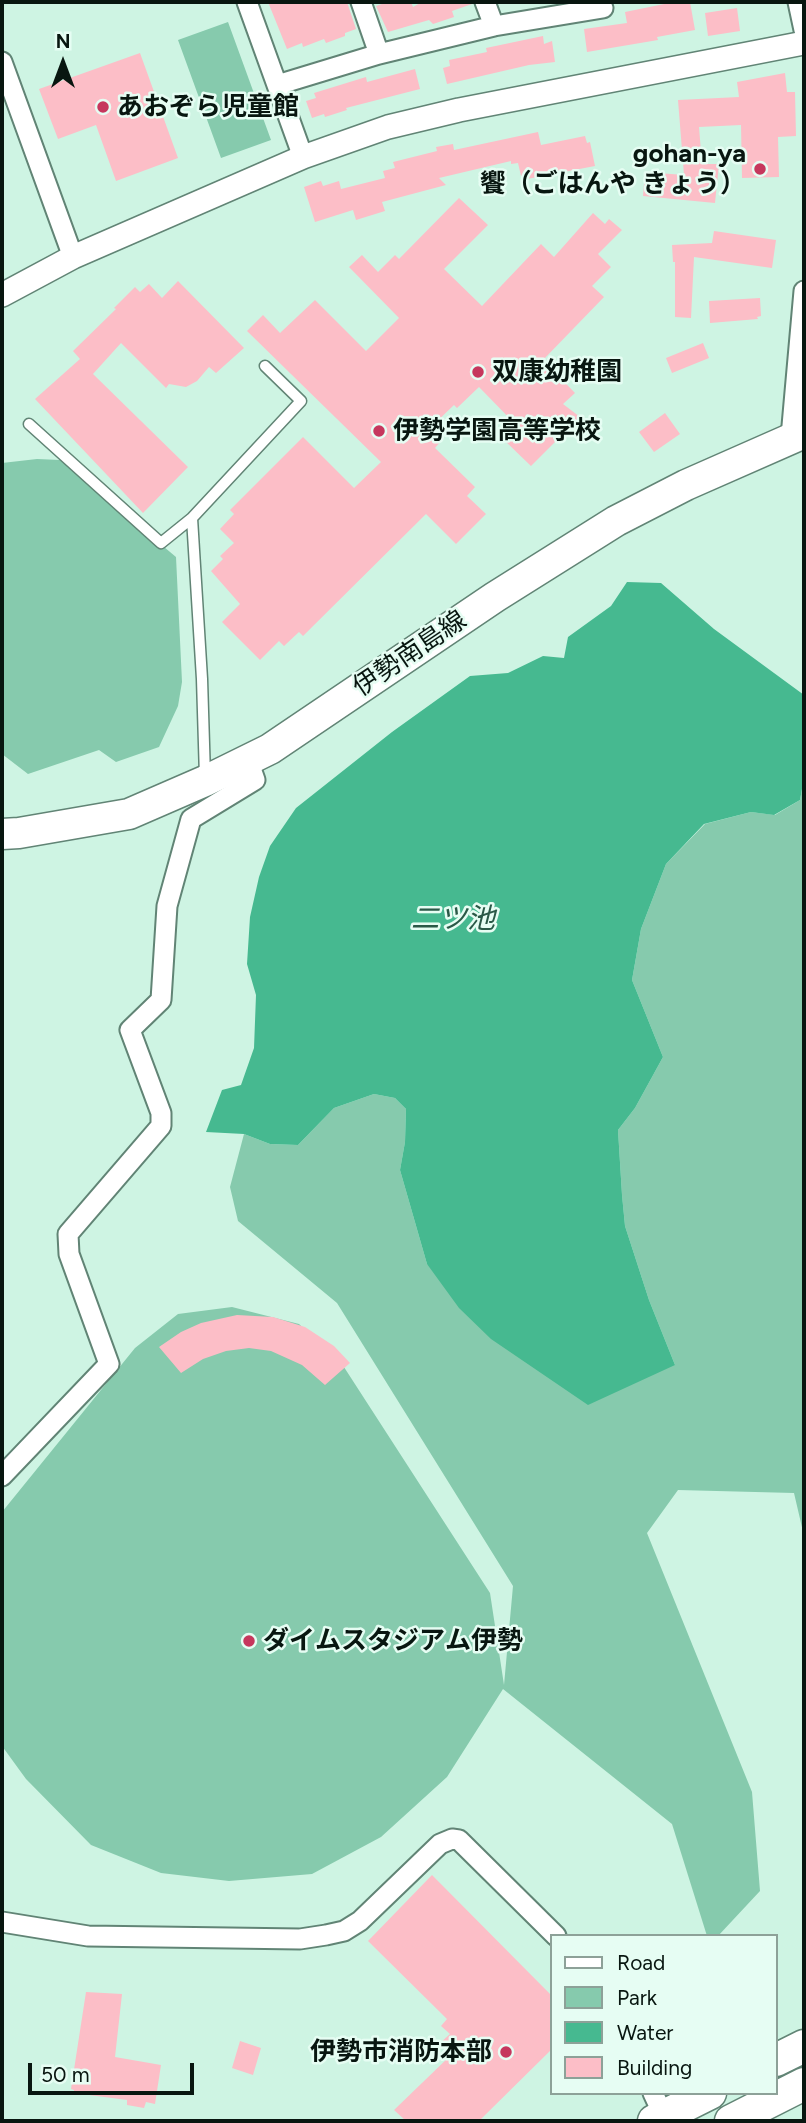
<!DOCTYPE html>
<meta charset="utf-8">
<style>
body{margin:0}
#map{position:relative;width:806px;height:2123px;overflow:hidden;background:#cef4e3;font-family:Figtree,sans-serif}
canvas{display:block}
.frame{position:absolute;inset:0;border:4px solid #081610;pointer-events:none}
.legend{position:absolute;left:550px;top:1934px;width:228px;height:161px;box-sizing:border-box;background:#e6fdf3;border:2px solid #8da198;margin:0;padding:9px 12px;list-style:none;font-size:21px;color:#081610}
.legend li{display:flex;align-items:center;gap:14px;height:35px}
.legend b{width:35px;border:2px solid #8da198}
.north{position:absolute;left:28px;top:28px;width:70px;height:70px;-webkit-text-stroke:5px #e6fdf3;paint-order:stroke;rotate:0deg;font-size:19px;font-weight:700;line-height:28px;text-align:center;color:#081610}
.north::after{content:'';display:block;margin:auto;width:24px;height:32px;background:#081610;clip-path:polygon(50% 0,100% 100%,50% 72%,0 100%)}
.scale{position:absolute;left:28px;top:2063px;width:166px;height:32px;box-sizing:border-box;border:4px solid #081610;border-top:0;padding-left:9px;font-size:21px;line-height:24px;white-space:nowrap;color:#081610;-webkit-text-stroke:5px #e6fdf3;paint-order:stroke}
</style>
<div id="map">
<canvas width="806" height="2123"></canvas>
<div class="frame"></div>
<ul class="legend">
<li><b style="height:9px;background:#fff"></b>Road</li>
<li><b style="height:19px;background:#86caad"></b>Park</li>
<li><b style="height:19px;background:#46b990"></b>Water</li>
<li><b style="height:19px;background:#fcbec7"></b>Building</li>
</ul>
<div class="north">N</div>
<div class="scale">50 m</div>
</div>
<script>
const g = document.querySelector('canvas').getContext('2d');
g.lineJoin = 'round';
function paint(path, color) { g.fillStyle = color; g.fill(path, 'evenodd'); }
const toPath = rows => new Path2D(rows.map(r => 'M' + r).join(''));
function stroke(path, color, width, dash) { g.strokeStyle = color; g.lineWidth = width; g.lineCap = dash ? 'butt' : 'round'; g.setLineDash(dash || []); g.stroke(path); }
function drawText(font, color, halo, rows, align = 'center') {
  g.font = font + ' Figtree,"Noto Sans JP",sans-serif'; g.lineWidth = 5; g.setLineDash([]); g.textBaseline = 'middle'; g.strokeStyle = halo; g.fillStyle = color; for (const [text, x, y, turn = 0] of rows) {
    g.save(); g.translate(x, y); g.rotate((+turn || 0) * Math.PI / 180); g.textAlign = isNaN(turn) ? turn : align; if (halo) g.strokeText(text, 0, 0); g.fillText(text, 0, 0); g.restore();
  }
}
const green = toPath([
 [228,22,271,140,221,158,178,40],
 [37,459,60,460,176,557,182,682,178,706,159,747,116,762,99,750,28,774,2,754,2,463],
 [804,778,804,1536,794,1493,678,1490,647,1533,752,1792,760,1891,718,1936,707,1936,672,1824,503,1689,447,1777,381,1837,312,1874,229,1881,161,1873,91,1845,26,1779,2,1746,2,1512,135,1348,178,1314,232,1307,299,1324,342,1364,490,1593,504,1685,513,1586,337,1303,238,1221,230,1187,244,1134,270,1144,298,1145,334,1108,374,1094,395,1098,406,1109,405,1142,400,1170,427,1264,675,1365,649,1300,625,1226,622,1195,618,1130,635,1108,663,1057,632,980,641,929,666,864,705,824,751,812,775,815,800,800]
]);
const water = toPath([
 [627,582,661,583,714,629,804,695,804,778,800,800,774,815,751,812,704,824,666,864,641,929,632,980,663,1057,635,1108,618,1130,622,1195,625,1226,649,1300,675,1365,588,1405,491,1339,459,1308,427,1264,400,1170,405,1142,406,1109,395,1098,374,1094,334,1108,298,1145,270,1144,244,1134,206,1132,222,1090,241,1085,254,1048,256,995,247,964,250,917,259,877,270,846,296,808,392,732,470,676,508,673,543,656,564,658,568,637,611,606]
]);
const building = toPath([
 [268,2,347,2,356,29,345,33,345,36,326,43,324,39,303,47,302,43,287,49],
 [388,2,411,2,413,7,422,2,471,2,472,4,452,11,454,17,433,24,429,20,388,32,376,6],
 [674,2,690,2,695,30,657,37,658,40,587,52,584,29,627,23,625,12],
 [737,8,740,31,708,36,705,13],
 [543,36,544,44,552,41,555,62,529,65,447,84,443,68,450,66,449,60,487,52,486,48],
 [140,53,178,158,116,181,96,125,58,139,39,89],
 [415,69,420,89,346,108,347,110,325,117,324,114,312,118,306,101,316,98,314,93,366,77,367,82],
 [785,73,787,92,795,92,796,136,778,137,779,177,742,178,741,125,699,127,702,164,719,164,715,203,643,196,645,172,684,175,678,100,739,97,737,82],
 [538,132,541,145,585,136,587,143,590,142,595,166,527,179,526,175,521,176,518,163,511,164,511,161,439,178,446,185,382,202,385,211,356,220,353,210,315,222,304,187,321,181,323,186,339,181,341,189,385,178,383,171,395,168,393,162,437,151,436,147,453,144,454,150],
 [459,198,488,225,444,269,482,306,541,244,554,257,593,213,605,224,609,219,622,230,598,254,611,267,592,286,604,297,543,360,575,393,563,404,580,417,531,466,504,440,517,426,479,387,457,408,454,405,430,428,442,440,435,448,475,487,467,496,486,514,456,544,426,514,303,636,299,632,284,646,279,641,260,660,222,622,240,604,211,571,223,559,220,556,234,543,220,529,234,514,230,510,303,437,354,488,381,462,247,331,263,315,280,333,315,300,366,351,399,318,349,267,362,255,378,272,395,255,399,259],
 [714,231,776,240,772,268,694,257,691,318,675,317,675,262,673,262,672,245,712,243],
 [178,281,244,348,216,373,209,367,197,381,186,387,169,384,166,388,121,343,93,374,188,467,143,513,35,399,80,359,73,351,116,309,114,308,135,287,140,292,149,284,162,298],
 [760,298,761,316,757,317,758,319,710,323,709,301],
 [703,343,709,358,672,373,666,358],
 [665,413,680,434,654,452,639,432],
 [237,1315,273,1317,305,1327,334,1346,350,1363,325,1385,302,1365,271,1351,249,1348,226,1351,203,1359,181,1373,159,1347,181,1332,201,1323],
 [432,1875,552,1996,552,2049,479,2121,406,2121,394,2110,451,2055,440,2043,450,2034,441,2026,447,2019,368,1941],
 [86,1992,122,1994,115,2057,161,2065,155,2104,146,2102,144,2108,127,2105,127,2100,74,2093,74,2090,71,2089],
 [240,2041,261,2048,253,2075,232,2068]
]);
const service = toPath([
 [29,424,161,543,192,518,202,679,205,777],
 [192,518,301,401,265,366]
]);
const minor = toPath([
 [247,2,303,157],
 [361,2,379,54],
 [798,2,804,30],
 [494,26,603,8],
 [2,62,73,257],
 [277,85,379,54,494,26,485,2],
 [791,437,804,291],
 [2,1476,109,1364,69,1254,68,1234,161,1126,161,1113,130,1030,161,1000,167,906,191,819,255,780,248,760],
 [2,1922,88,1936,300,1939,326,1935,344,1931,360,1921,440,1844,452,1839,459,1840,556,1936],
 [653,2093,666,2121]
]);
const tertiary = toPath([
 [2,295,73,257,303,157,388,127,459,110,804,43]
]);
const primary = toPath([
 [2,834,19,833,129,814,205,781,270,749,495,597,616,521,686,485,804,433]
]);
const trunk = toPath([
 [776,2060,804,2046],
 [654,2121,710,2093],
 [731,2121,804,2084]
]);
const markers = [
 [103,107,7,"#c6375d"],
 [760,169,7,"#c6375d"],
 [478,372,7,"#c6375d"],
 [379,431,7,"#c6375d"],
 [249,1641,7,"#c6375d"],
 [506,2052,7,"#c6375d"]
];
const poiNames = [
 ["あおぞら児童館",117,107],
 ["gohan-ya",746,154,"right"],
 ["饗（ごはんや きょう）",746,184,"right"],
 ["双康幼稚園",492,372],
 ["伊勢学園高等学校",393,431],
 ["ダイムスタジアム伊勢",263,1641],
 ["伊勢市消防本部",492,2052,"right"]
];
const streetNames = [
 ["伊勢南島線",410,654,-34]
];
const waterNames = [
 ["二ツ池",453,920]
];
paint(green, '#86caad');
paint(water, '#46b990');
paint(building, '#fcbec7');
stroke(service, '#618475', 13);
stroke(minor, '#618475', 23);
stroke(tertiary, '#618475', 26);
stroke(primary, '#618475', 33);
stroke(trunk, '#618475', 35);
stroke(service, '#fff', 10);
stroke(minor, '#fff', 19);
stroke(tertiary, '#fff', 23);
stroke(primary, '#fff', 30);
stroke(trunk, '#fff', 32);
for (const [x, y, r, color] of markers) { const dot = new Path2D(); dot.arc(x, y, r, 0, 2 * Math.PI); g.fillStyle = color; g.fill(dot); stroke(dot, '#e6fdf3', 2.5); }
drawText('bold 26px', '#081610', '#e6fdf3', poiNames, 'left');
drawText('26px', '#081610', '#e6fdf3', streetNames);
drawText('italic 28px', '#2a5947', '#e6fdf3', waterNames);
</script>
